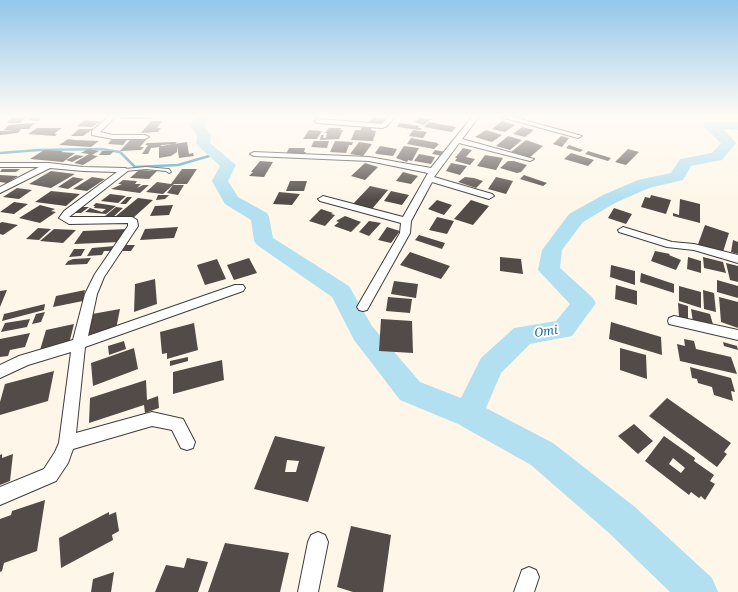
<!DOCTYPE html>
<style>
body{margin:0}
canvas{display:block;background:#fef7e9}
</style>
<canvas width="738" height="592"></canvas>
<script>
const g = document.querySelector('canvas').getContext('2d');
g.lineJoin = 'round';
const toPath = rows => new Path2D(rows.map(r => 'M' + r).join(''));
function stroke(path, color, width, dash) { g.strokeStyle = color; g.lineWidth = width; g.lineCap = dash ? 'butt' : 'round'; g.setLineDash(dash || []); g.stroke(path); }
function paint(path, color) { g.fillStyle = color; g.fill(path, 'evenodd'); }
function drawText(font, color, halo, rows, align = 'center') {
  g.font = font + ' "Noto Serif",serif'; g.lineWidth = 4; g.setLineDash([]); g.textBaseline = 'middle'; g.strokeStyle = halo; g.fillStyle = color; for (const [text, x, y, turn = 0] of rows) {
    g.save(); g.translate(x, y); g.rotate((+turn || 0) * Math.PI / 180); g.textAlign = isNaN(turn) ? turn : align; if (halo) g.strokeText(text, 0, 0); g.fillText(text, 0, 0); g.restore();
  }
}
const stream = toPath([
 [0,153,38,150,101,149,120,152,135,167,178,165,216,154]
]);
const river = toPath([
 [197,117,210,117,204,125,211,135,210,143,236,165,228,181,238,197,267,213,269,217,273,238,349,286,372,326,420,382,461,398,481,358,514,328,556,321,570,304,538,270,542,250,569,214,603,195,638,180,671,173,680,159,712,153,721,143,705,128,703,125,705,122,738,122,738,130,723,129,736,143,722,160,691,166,683,180,649,188,615,203,583,222,562,250,560,268,592,297,596,303,572,336,530,344,501,373,486,408,553,443,635,507,712,578,718,592,670,592,609,533,531,465,458,424,400,400,354,340,332,297,257,245,254,241,251,220,225,204,212,181,220,166,196,144,197,135,190,125,197,117]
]);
const building = toPath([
 [13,117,27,117,20,123,6,123],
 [31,117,42,117,38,121,27,120],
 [121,117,154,117,151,119,119,119],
 [373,117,385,119,381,124,369,123],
 [418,117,428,119,433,118,424,125,414,122,419,119,416,118],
 [85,120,92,121,101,121,92,127,77,126],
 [151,121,162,121,157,128,161,128,158,132,141,133],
 [502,121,515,125,505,132,492,129],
 [429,122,456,127,452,132,424,127],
 [34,123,29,129,21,129,18,133,0,135,0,131,15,130,4,130,9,125],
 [399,123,419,126,418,128,422,128,420,130,397,127],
 [362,127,371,128,371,130,376,131,373,141,351,140,355,130,361,130],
 [522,127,534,130,525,137,513,134],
 [37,128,62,128,54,134,57,134,55,136,28,134],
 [329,128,341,128,340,130,343,130,339,139,320,140,321,135,324,135,323,138,326,138,327,133,324,133],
 [79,129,93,129,83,136,71,136],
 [309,130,322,131,317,139,303,139],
 [413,130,427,132,423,138,409,136],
 [486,130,502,135,492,142,475,137],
 [508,136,522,140,510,150,496,146],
 [561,136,569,138,562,147,553,144],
 [411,138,438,143,437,144,439,144,434,149,407,144],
 [68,139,75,140,99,141,91,147,59,145],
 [111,140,127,140,123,145,108,144],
 [130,140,146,140,140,147,144,147,141,150,120,151],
 [526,140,543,146,529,158,511,152],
 [314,141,329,141,327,148,311,147],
 [335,141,353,142,352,145,349,145,346,153,330,152],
 [177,142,175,144,161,145,161,146,187,142,189,154,193,153,194,156,179,158,177,146,177,152,171,156,159,158,159,147,151,148,148,154,142,154,148,145,145,145,147,143],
 [359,142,372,144,363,156,350,154],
 [569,145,583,150,580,152,566,148],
 [380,146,397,149,393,156,377,154,375,153],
 [404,146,419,148,412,161,408,160,407,162,396,158],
 [289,148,305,148,304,152,306,152,305,154,286,154],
 [463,148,472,150,466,157,475,159,470,165,455,161,457,158,455,158],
 [88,149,99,151,92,155,98,156,83,165,74,163,89,154,81,153],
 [628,149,639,152,626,165,615,162],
 [44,150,63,151,61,152,75,153,63,162,30,159],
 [435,150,446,152,443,156,432,154],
 [102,151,114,151,110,155,99,155],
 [588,151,611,158,608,161,585,154],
 [571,153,594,160,588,166,564,159],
 [419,154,435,157,431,164,414,161],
 [76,155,84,156,72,162,66,160],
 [485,155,503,158,496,170,477,166],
 [260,161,273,162,264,177,249,176,253,172,251,172],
 [508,161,514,161,527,165,521,172,517,173,500,168],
 [365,163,378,167,365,180,351,176],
 [451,163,467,166,460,175,446,171],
 [2,169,20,169,16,172,0,172],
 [182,169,197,169,187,184,174,184,163,194,146,192,157,182,171,184],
 [139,170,157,171,149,179,130,178],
 [51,171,75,174,51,188,29,184],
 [403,172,418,176,411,184,396,181],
 [0,175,18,176,7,183,0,182],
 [524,175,547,183,543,186,520,179],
 [73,177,84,179,68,189,58,187],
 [92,177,105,179,87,191,73,189],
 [465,177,474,178,483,181,476,188,458,182],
 [496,177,513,181,506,194,488,189],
 [123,180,137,181,135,184,141,184,137,188,143,185,149,185,140,193,111,189,122,184,118,184],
 [290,181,307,181,304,191,286,191],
 [173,185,184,185,178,195,167,193],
 [370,186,388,190,372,209,353,204],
 [17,188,32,190,19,199,3,197],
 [51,191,80,194,66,206,35,202],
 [391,191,409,195,402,205,384,201],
 [279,192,300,194,292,205,273,204],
 [110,194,126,196,118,203,101,201],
 [158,195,169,195,165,199,156,200],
 [651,195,671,200,666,214,641,207,645,197,650,198],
 [127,197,132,197,126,204,120,204],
 [138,198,153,200,132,219,116,216],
 [680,199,700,204,700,223,673,216,673,213,679,215],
 [437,200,452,205,444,215,428,209],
 [471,200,489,206,473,225,454,219],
 [14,202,28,204,14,214,0,212],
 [96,203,116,206,106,214,85,212,90,208,102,212,106,209,94,208,95,206,93,206],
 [40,205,55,209,51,211,56,212,40,223,19,218],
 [173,205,169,215,150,216,155,206],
 [81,207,89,207,81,213,74,213],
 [116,207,123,208,113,217,105,216],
 [614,208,632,214,626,224,608,218],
 [321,209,333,213,331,214,335,215,325,226,309,221],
 [345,216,361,222,351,232,334,226,339,222,336,221],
 [437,217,454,221,447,234,429,230],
 [369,221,381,223,369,236,359,232],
 [2,222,18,225,3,235,0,234,0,223],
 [705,225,729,233,722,255,697,247],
 [178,227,174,238,140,240,145,229],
 [387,227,400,231,391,243,378,240],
 [38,228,51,229,39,240,26,239],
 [54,229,76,230,63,243,40,241],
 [127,229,120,242,74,244,83,231],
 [419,235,445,243,442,249,415,240],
 [733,240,738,242,738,254,731,252],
 [123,245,135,245,131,251,119,251],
 [115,246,113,251,104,251,102,255,87,256,92,248],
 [74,249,85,249,81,256,69,257],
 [655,251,670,254,669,255,681,260,676,270,651,261],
 [410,252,450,266,441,279,400,265],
 [500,257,521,259,523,274,500,271],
 [688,257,701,261,701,273,687,269],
 [703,257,723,262,726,273,704,268],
 [91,258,87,264,65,265,68,261,73,259],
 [249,258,257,273,234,280,227,265],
 [217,259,226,279,205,285,197,265],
 [726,263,738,266,738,282,730,280],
 [611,265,635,271,635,285,610,277],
 [641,273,674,284,674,293,640,282],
 [155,279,157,304,134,312,135,284],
 [717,280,738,286,738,298,717,292],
 [394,281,418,284,416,298,391,294],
 [616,285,637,291,637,305,615,299],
 [679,286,701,292,701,308,679,301],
 [7,290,0,307,0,291],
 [85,290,83,301,53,307,56,296],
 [703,290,714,293,716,312,704,309],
 [388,297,412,299,410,313,386,311],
 [719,297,738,302,738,328,721,322],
 [678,303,688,306,688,320,679,317],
 [45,304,44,310,2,321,4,314],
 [120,309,116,329,87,335,92,314],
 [691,309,710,314,714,328,693,322],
 [45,312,41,322,32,324,36,314],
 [30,319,27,327,1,332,5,323],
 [381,319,412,321,413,353,379,351],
 [611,322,661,337,662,355,609,339],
 [194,323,198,350,167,359,167,353,162,354,160,332],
 [74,324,69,344,40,350,46,330],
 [30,333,25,347,10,350,8,356,0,357,0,339],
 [684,339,694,341,696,349,731,357,737,374,680,361,677,344,685,346],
 [124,341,126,349,109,355,108,346],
 [723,342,737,346,738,350,724,346],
 [134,348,138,369,93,386,91,363],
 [620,348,646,355,647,379,620,370],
 [188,357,188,361,170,366,170,361],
 [222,360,224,380,173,394,173,372],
 [690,367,731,378,735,392,731,391,733,401,714,395,712,387,698,383,697,379,692,378],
 [54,371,48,401,0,415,0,402,5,384],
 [146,380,147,400,158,396,159,408,145,413,144,405,89,423,90,398],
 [667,398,731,443,724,452,727,454,717,467,649,416],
 [634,424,653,441,638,454,618,436],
 [275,436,325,447,308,502,254,489],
 [287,460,299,461,296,472,285,472],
 [664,436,695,458,694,461,714,475,710,481,715,484,705,500,701,496,699,498,691,492,689,495,645,461],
 [673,458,685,468,681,473,669,464],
 [2,454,2,458,13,454,10,481,0,485,0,455],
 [45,500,37,551,4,563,2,571,0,572,0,519,11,515,12,511],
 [109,512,109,515,116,512,119,531,112,535,113,540,61,568,59,538],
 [351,526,391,535,383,592,353,592,337,587],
 [225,543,289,553,280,592,208,592],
 [187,558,208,562,198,592,155,592,166,565,184,568],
 [114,572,111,592,91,592,93,579]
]);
const lane = toPath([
 [146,167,168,169,169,169,171,172,169,173,166,171,146,169,125,171,123,170,125,169,146,167]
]);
const street = toPath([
 [108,117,115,117,100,132,113,135,145,135,149,137,145,139,113,139,92,135,92,131,108,117],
 [388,117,395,117,387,126,382,128,317,123,314,121,317,119,382,124,388,117],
 [472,117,479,117,462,139,534,159,530,161,459,143,434,177,492,194,494,196,489,199,432,182,411,221,410,233,367,310,363,311,359,310,357,307,400,233,401,223,320,201,318,199,323,196,403,217,428,173,369,161,254,156,250,154,254,152,369,157,431,168,472,117],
 [501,117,513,117,582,136,578,138,501,117],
 [0,163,49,163,83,167,125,168,129,170,69,217,132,217,137,220,138,226,104,277,97,294,88,336,235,285,243,285,245,288,243,291,85,347,76,433,152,412,183,419,195,442,193,448,187,450,181,448,172,430,152,426,73,449,68,463,56,481,0,505,0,487,44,469,55,452,59,443,71,352,28,365,0,378,0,365,19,356,73,340,85,294,95,274,128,226,128,223,69,224,59,218,64,211,117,172,83,171,50,168,0,193,0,187,39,167,0,167,0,163],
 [623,227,672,242,694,244,738,255,738,263,694,250,667,247,619,232,618,230,623,227],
 [674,316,738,330,738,340,669,324,668,321,669,318,674,316],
 [318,532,325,535,328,542,318,592,298,592,308,542,311,535,318,532],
 [529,567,536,570,539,577,534,592,514,592,522,570,529,567]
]);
const waterNames = [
 ["Omi",546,332,-8]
];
stroke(stream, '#3e9cc3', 2.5);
paint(river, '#b2e0f1');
paint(building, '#524b48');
stroke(lane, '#3d3d3d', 2);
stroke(street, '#3d3d3d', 2);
paint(lane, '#fff');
paint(street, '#fff');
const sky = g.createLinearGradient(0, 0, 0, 200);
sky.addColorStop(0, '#92c6ec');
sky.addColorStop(0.58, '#fffbf5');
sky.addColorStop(1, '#fffbf500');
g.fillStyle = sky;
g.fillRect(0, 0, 738, 200);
drawText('italic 12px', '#1e6c92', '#fff', waterNames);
</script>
